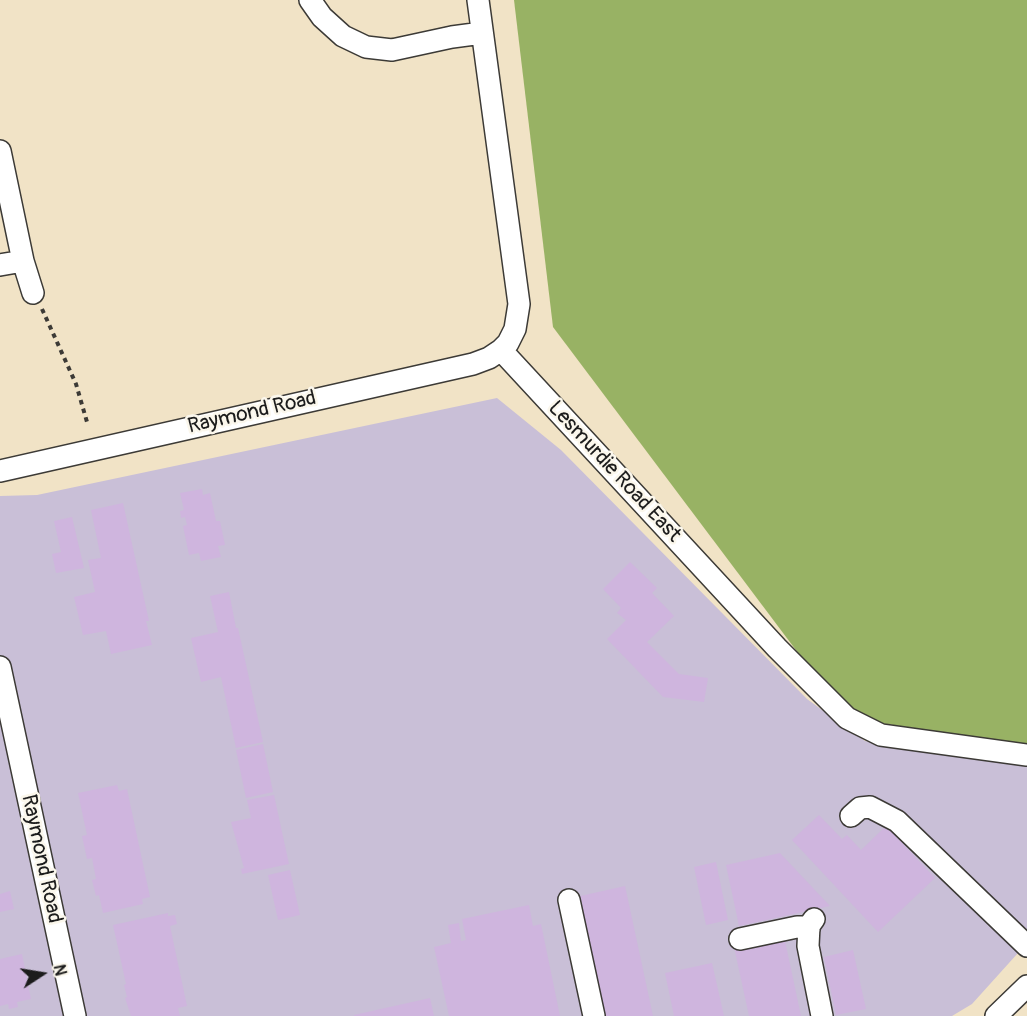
<!DOCTYPE html>
<style>
body{margin:0}
#map{position:relative;width:1027px;height:1016px;overflow:hidden;background:#f1e3c6;font-family:Pangolin,sans-serif}
canvas{display:block}
.north{position:absolute;left:12px;top:944px;width:60px;height:60px;-webkit-text-stroke:4px #fbf7ec;paint-order:stroke;rotate:78deg;font-size:16px;font-weight:700;line-height:24px;text-align:center;color:#1c1c1c}
.north::after{content:'';display:block;margin:auto;width:21px;height:27px;background:#1c1c1c;clip-path:polygon(50% 0,100% 100%,50% 72%,0 100%)}
</style>
<div id="map">
<canvas width="1027" height="1016"></canvas>
<div class="north">N</div>
</div>
<script>
const g = document.querySelector('canvas').getContext('2d');
g.lineJoin = 'round';
function paint(path, color) { g.fillStyle = color; g.fill(path, 'evenodd'); }
const toPath = rows => new Path2D(rows.map(r => 'M' + r).join(''));
function stroke(path, color, width, dash) { g.strokeStyle = color; g.lineWidth = width; g.lineCap = dash ? 'butt' : 'round'; g.setLineDash(dash || []); g.stroke(path); }
function drawText(font, color, halo, rows, align = 'center') {
  g.font = font + ' Pangolin,sans-serif'; g.lineWidth = 5; g.setLineDash([]); g.textBaseline = 'middle'; g.strokeStyle = halo; g.fillStyle = color; for (const [text, x, y, turn = 0] of rows) {
    g.save(); g.translate(x, y); g.rotate((+turn || 0) * Math.PI / 180); g.textAlign = isNaN(turn) ? turn : align; if (halo) g.strokeText(text, 0, 0); g.fillText(text, 0, 0); g.restore();
  }
}
const industrial = toPath([
 [497,398,561,450,807,699,865,741,1027,764,1027,943,972,1004,952,1016,0,1016,0,496,37,495]
]);
const forest = toPath([
 [514,0,1027,0,1027,745,847,718,553,327]
]);
const building = toPath([
 [202,489,203,495,210,493,216,521,220,521,225,545,218,546,221,557,201,561,199,553,189,555,183,526,187,525,185,517,181,518,180,511,184,510,180,493],
 [123,503,149,621,146,621,152,645,111,654,106,631,83,635,74,597,95,592,88,560,101,558,91,510],
 [72,517,84,568,56,573,52,554,61,552,54,521],
 [630,562,657,588,652,593,674,616,647,642,679,674,708,678,704,702,663,697,607,639,626,620,617,613,621,608,603,589],
 [229,592,236,628,238,628,263,742,236,748,221,677,201,682,191,638,218,632,210,596],
 [263,744,273,792,246,798,236,750],
 [117,785,119,791,127,789,150,897,142,899,143,904,103,913,99,895,96,896,92,880,96,879,92,858,87,859,82,836,87,835,78,793],
 [274,795,289,864,242,874,241,869,244,868,231,822,251,818,247,800],
 [819,815,842,839,847,835,861,850,886,826,935,878,878,932,792,840],
 [780,853,830,906,739,926,726,865],
 [716,862,728,920,706,925,694,867],
 [290,870,300,915,278,920,268,875],
 [625,886,653,1016,602,1016,576,897],
 [10,891,14,909,0,912,0,894],
 [529,905,533,926,541,924,560,1016,449,1016,434,947,451,943,448,925,459,923,461,941,466,940,462,919],
 [168,913,168,916,175,915,177,924,170,926,187,1006,178,1008,180,1016,131,1016,125,998,127,997,124,985,126,984,113,925],
 [784,936,801,1016,749,1016,734,947],
 [853,950,866,1009,836,1015,824,957],
 [22,954,31,999,17,1002,18,1007,9,1009,8,1004,0,1006,0,959],
 [712,963,724,1016,674,1016,665,973],
 [430,998,434,1016,354,1016,354,1015]
]);
const path = toPath([
 [42,309,76,384,87,422]
]);
const minor = toPath([
 [310,0,322,17,343,36,366,47,392,50,452,37,482,33],
 [478,0,519,304,515,329,508,343,501,350,777,648,847,718,881,735,1027,755],
 [0,151,23,261,33,293],
 [0,265,23,261],
 [0,471,473,364,489,358,501,350],
 [0,667,75,1016],
 [851,816,860,808,870,807,897,821,1027,946],
 [569,900,594,1016],
 [814,919,809,926,808,946,822,1016],
 [740,939,797,927,804,927,809,930],
 [996,1016,1027,986]
]);
const streetNames = [
 ["Raymond Road",252,413,-13],
 ["Lesmurdie Road East",614,472,47],
 ["Raymond Road",41,859,78]
];
paint(industrial, '#c9bfd7');
paint(forest, '#98b264');
paint(building, '#cfb5de');
stroke(minor, '#3c3a36', 24);
stroke(path, '#3c3a36', 4, [4.5, 4.5]);
stroke(minor, '#fff', 21);
drawText('21px', '#1c1c1c', '#fbf7ec', streetNames);
</script>
